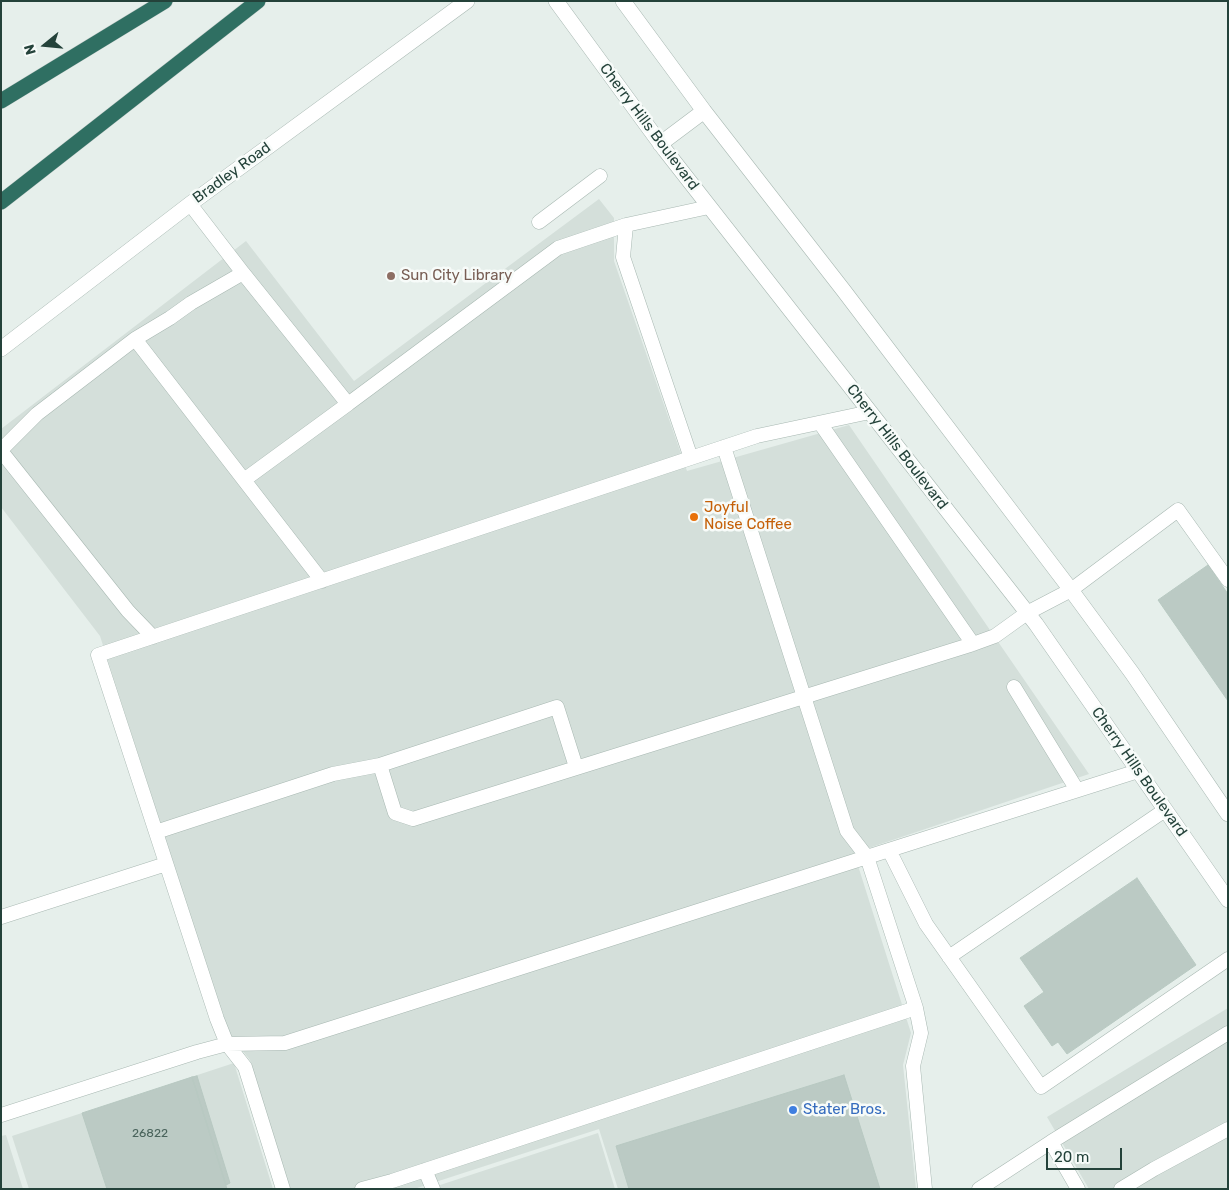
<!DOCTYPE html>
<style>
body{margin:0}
#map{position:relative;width:1229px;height:1190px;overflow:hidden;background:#e6efeb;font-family:Rubik,sans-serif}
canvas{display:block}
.frame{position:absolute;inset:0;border:2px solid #24423a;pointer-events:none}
.north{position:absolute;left:20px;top:20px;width:50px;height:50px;-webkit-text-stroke:4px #f7fbf9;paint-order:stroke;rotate:253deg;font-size:14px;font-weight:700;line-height:20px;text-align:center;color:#24423a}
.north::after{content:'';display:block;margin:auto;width:18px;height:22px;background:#24423a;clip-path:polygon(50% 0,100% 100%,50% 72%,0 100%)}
.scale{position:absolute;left:1046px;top:1148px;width:76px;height:22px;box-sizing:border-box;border:2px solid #24423a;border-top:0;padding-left:6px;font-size:15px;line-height:18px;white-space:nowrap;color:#24423a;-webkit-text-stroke:4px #f7fbf9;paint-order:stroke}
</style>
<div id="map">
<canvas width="1229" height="1190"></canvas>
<div class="frame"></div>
<div class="north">N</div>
<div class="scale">20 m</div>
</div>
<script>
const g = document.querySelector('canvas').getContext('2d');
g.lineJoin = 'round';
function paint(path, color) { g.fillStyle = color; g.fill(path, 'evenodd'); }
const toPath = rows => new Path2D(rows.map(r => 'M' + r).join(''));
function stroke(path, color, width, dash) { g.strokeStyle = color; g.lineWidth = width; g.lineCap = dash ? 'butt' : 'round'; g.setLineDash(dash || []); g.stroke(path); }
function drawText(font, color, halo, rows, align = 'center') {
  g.font = font + ' Rubik,sans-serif'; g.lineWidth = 5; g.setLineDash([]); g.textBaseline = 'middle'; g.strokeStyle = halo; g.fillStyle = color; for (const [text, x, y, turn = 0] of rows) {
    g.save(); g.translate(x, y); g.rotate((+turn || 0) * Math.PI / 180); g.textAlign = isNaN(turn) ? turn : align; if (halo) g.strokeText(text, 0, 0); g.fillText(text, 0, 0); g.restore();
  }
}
const built = toPath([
 [599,199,614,218,614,261,687,471,849,425,1089,774,854,853,911,1033,903,1065,916,1189,618,1189,599,1129,414,1189,289,1189,250,1060,228,1033,100,636,1,507,1,429,246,241,354,381],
 [1228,1008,1228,1189,1089,1189,1047,1117],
 [234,1063,273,1189,29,1189,12,1136],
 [598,1133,615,1189,428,1189],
 [6,1135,23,1189,1,1189,1,1136]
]);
const building = toPath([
 [1208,565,1228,594,1228,701,1158,600,1208,565],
 [1137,878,1196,965,1067,1054,1058,1042,1052,1046,1024,1006,1044,992,1020,958,1137,878],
 [844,1075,880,1189,629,1189,616,1146,844,1075],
 [197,1076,230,1183,226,1185,192,1077,197,1076],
 [192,1077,227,1189,107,1189,82,1113,192,1077]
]);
const service = toPath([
 [190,204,243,273],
 [539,222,600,176],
 [626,225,623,257,691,458],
 [135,339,322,581],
 [820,423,973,644],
 [1,450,37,414,135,339,170,318,191,303,243,273,348,404,558,248,626,225,709,207],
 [1,451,128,611,153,637],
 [244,480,348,404],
 [1014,687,1077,790],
 [380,765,395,813,413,819,973,644,995,636,1027,613,1071,590,1178,510,1228,580],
 [156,832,333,774,380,765,557,707,576,767],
 [889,850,926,924,1041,1087,1228,959],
 [1,917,166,864],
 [949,957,1165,810],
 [1,1115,197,1052,227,1044,285,1043,867,857,847,831,724,447],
 [425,1170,433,1189],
 [283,1189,245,1067,227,1044,217,1019,98,655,757,436,870,412],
 [362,1189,392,1181,916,1008],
 [925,1189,913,1066,921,1033,916,1008,867,857,1138,771],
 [979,1189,1051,1142],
 [1078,1189,1051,1142,1228,1033],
 [1121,1189,1154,1169,1228,1129]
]);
const tertiary = toPath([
 [556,1,665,150,1036,624,1228,900],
 [623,1,704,111,844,291,1071,590,1132,673,1228,814],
 [660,144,704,111],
 [1,349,190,204,467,1]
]);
const motorway = toPath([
 [1,101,165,1],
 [1,202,258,1]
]);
const markers = [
 [391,276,5,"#8d6e63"],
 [694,517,5,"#e8710a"],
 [793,1110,5,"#3f7fe0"]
];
const numberNames = [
 ["26822",150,1134]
];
const streetNames = [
 ["Cherry Hills Boulevard",649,127,53],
 ["Bradley Road",232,173,-36],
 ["Cherry Hills Boulevard",897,447,52],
 ["Cherry Hills Boulevard",1139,772,55]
];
const educationNames = [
 ["Sun City Library",401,276]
];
const foodNames = [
 ["Joyful",704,508],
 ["Noise Coffee",704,525]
];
const shopNames = [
 ["Stater Bros.",803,1110]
];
paint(built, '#d4dfda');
paint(building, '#bbcac4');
stroke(building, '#b8c9c2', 1);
stroke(service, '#a8b8b2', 15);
stroke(tertiary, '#a8b8b2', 16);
stroke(motorway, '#c2cac8', 16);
stroke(service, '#fff', 14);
stroke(tertiary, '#fff', 15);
stroke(motorway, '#2f6f62', 15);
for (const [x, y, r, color] of markers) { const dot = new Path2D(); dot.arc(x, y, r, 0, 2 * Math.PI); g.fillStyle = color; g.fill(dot); stroke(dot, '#f7fbf9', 2); }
drawText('12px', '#4a645c', null, numberNames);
drawText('15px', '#24423a', '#f7fbf9', streetNames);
drawText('15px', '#785e54', '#f7fbf9', educationNames, 'left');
drawText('15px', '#c56008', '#f7fbf9', foodNames, 'left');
drawText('15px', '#366cbe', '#f7fbf9', shopNames, 'left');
</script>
